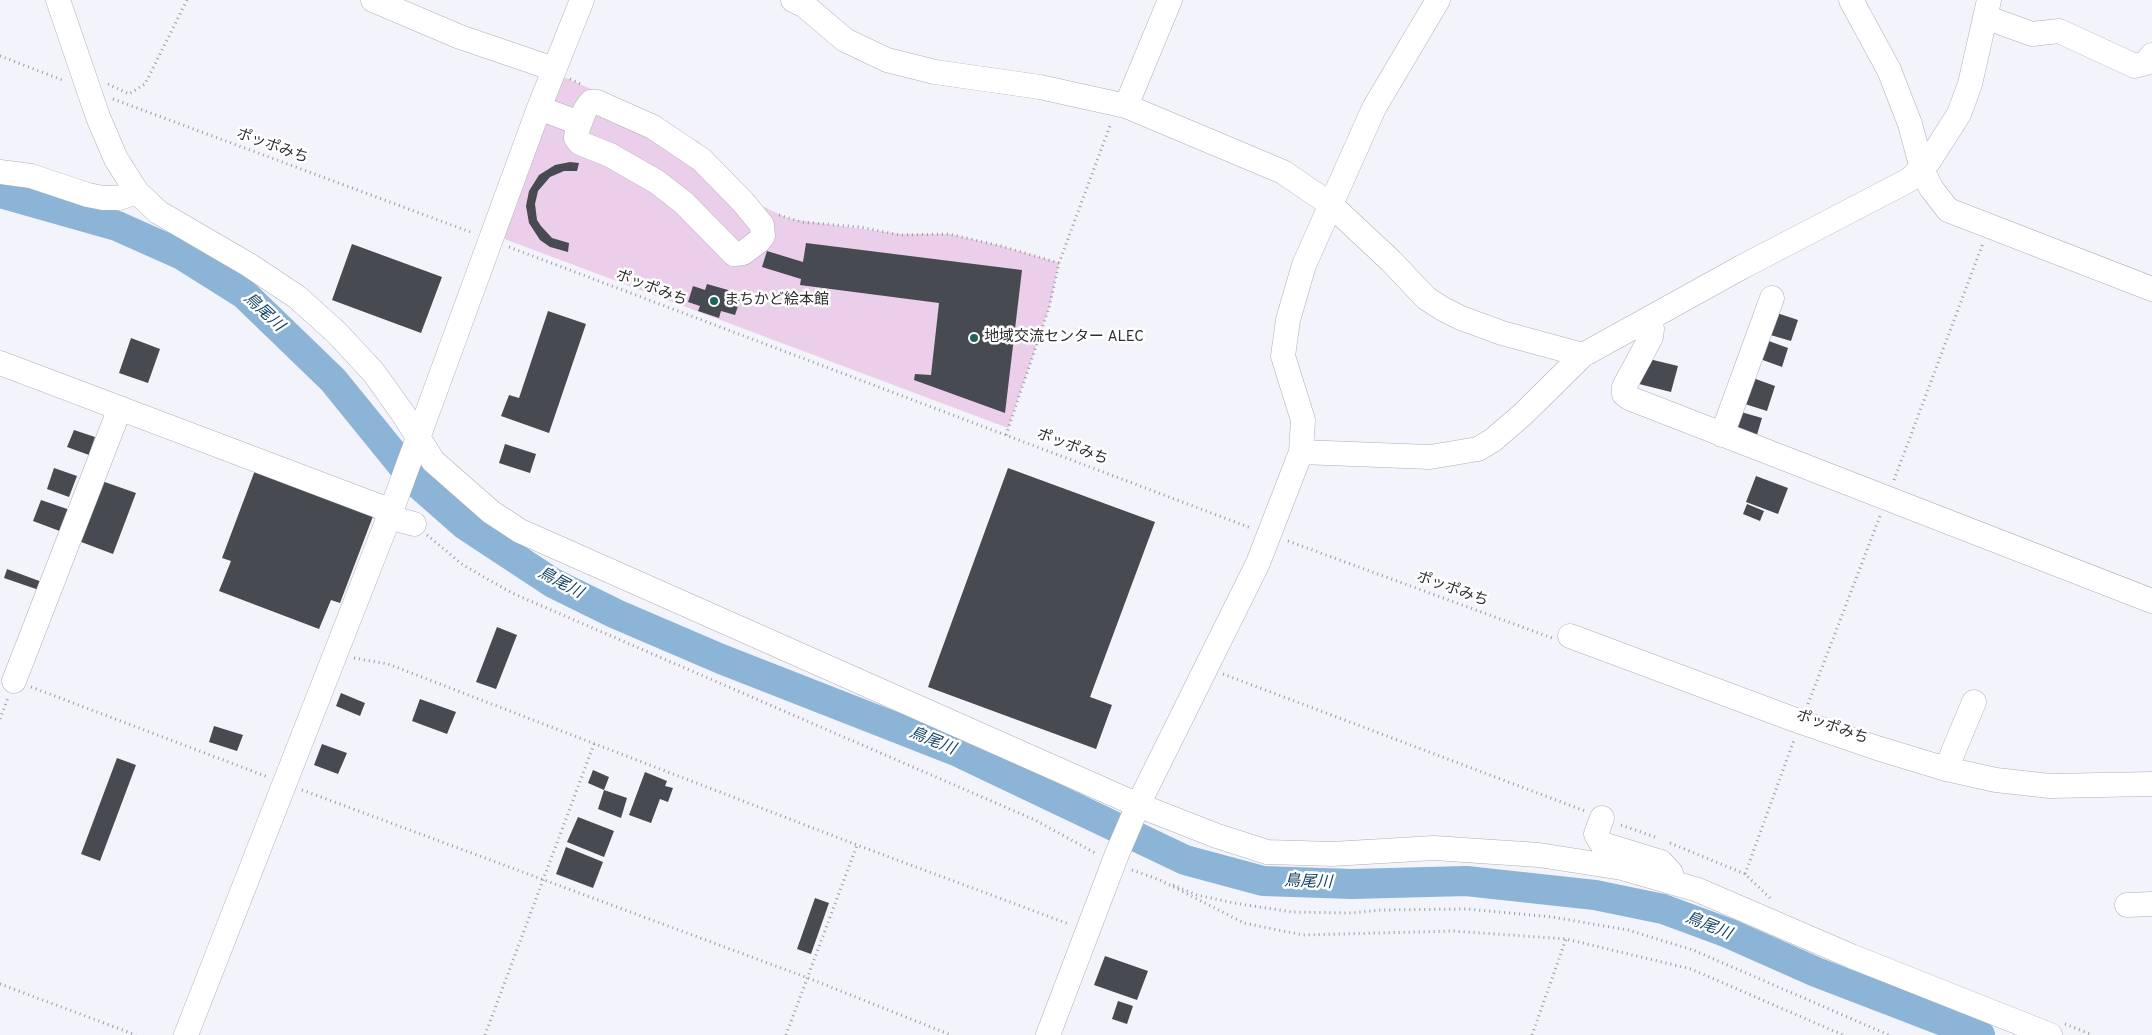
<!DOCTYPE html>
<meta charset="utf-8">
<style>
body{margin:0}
canvas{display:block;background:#f3f3fb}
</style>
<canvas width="2152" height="1035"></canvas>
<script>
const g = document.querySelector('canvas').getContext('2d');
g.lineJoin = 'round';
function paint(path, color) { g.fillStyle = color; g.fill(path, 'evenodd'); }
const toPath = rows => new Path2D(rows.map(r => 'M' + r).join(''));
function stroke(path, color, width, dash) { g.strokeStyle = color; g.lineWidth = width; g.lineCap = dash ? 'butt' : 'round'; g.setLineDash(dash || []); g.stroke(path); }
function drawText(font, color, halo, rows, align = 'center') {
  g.font = font + ' Overpass,"Noto Sans JP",sans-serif'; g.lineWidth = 5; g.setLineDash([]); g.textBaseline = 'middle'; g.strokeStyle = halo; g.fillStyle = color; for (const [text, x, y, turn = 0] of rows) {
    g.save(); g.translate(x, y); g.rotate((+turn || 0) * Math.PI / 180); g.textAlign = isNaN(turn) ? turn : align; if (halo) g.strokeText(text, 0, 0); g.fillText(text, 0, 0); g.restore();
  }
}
const green = toPath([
 [564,77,629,106,699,142,760,205,789,219,900,234,949,234,1001,246,1059,263,1049,308,1008,428,502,238]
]);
const river = toPath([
 [0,193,117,226,182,255,244,294,333,380,415,481,465,525,553,583,616,614,721,659,956,751,1185,860,1263,881,1352,884,1466,881,1595,895,1663,909,1728,933,1816,972,1980,1035]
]);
const building = toPath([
 [570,162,579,163,577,171,564,171,550,177,538,191,535,204,537,220,541,226,552,238,569,243,568,252,550,247,540,240,529,223,526,206,529,191,539,175,555,165],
 [806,243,1022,270,1005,413,914,380,915,374,931,375,939,303,800,285,801,279,762,267,767,251,803,262],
 [352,244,442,277,421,333,332,300],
 [707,284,728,290,726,296,740,300,735,315,721,311,719,318,698,311,700,306,688,302,693,286,705,290],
 [548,311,586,324,549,433,501,416,509,395,519,398],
 [1774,312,1798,320,1791,341,1767,334],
 [131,338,160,349,148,383,119,373],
 [1766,340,1788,348,1782,367,1760,359],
 [1645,358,1678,366,1671,392,1639,384],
 [1753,378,1775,386,1767,411,1745,404],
 [1741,412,1762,418,1756,438,1735,432],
 [74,430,95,437,89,455,67,447],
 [505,444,536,454,530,473,499,463],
 [257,465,375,511,340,603,331,600,319,629,219,591,231,561,222,558],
 [54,468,77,476,69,497,47,489],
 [1008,468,1155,522,1090,697,1112,705,1096,749,928,687],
 [1756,476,1788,488,1778,514,1746,502],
 [99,480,136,493,113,554,76,540],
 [41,500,73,511,65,533,33,521],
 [1747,504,1764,511,1760,521,1743,514],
 [7,569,42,582,39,590,4,578],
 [497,627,517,635,496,689,476,682],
 [341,693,365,703,360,716,336,706],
 [420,699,456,712,447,734,412,721],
 [214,726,243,735,237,751,209,742],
 [322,744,347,753,338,774,314,765],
 [117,758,136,765,100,861,81,854],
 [593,770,609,777,604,790,588,783],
 [645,772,667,781,665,786,673,788,668,802,660,799,651,823,629,815],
 [604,790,627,798,621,818,598,809],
 [578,817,614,831,604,857,567,842],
 [566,847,603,862,593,888,556,874],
 [815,898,829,903,811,954,797,949],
 [1105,956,1148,971,1137,1000,1094,985],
 [1118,1001,1133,1006,1127,1024,1112,1019]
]);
const path = toPath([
 [0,56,65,81],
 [570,79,583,85],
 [108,84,129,94,145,84,187,0],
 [113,99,473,233],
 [779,215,801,222,860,227,900,235,949,234,1001,246,1059,263],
 [509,247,1251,528],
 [1006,435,1049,308,1059,263,1111,123],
 [1894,480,1983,243],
 [427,535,463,565,512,593,1035,820,1097,854],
 [1288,541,1552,638],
 [354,658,388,664,857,845,1069,924],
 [1223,674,1585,811],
 [31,687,268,777],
 [1808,704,1880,516],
 [0,719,8,698],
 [302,790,808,978,951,1035],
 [1621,825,1655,837],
 [1670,843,1745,874,1770,898],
 [1132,870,1160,880,1244,923,1303,935,1453,931,1566,939,1691,969,1843,1035],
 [1745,874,1794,740],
 [1173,885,1197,895,1234,903,1292,912,1351,913,1381,910,1467,909,1552,917,1628,930,1693,950,1889,1035],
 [0,984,136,1035],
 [2065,1024,2093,1035],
 [485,1035,594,744],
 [786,1035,857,845],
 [1532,1035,1566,939]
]);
const minor = toPath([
 [58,0,98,117,116,159,137,192,158,212,249,265,297,297,337,333,374,373,404,415,433,461,491,512,520,531,1138,805,1217,836,1267,852,1332,854,1434,848,1539,855,1622,868,1698,890,1851,956,2050,1035],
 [373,0,460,37,554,69],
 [793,0,805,6,845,40,887,60,935,72,1040,87,1126,106,1283,172,1330,204,1391,261,1426,298,1443,309,1461,318,1502,333,1583,355],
 [1851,0,1889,70,1910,124,1922,169,1931,188,1948,210,2152,289],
 [1985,17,2032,34,2059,31,2135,66,2146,63,2152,55],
 [591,102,597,102,653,127,702,160,743,202,762,225,763,236,759,241,743,253,734,254,684,203,657,182,610,155,580,143,576,138,577,131,585,110,591,102],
 [1126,106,1170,0],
 [539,108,579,123],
 [0,172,31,176,88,195,103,198,119,198,137,192],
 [1650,318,1652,329,1651,337,1624,387,1624,394,1629,398,2152,601],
 [0,363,381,507,389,517,414,524],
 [1722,435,1772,298],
 [1301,452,1430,457,1478,449,1493,440,1522,415,1583,355,1742,267,1909,180,1929,161,1959,114,1970,84,1989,0],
 [1570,636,1801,722,1877,748,1946,769,1996,780,2050,786,2152,784],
 [14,681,120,408],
 [1946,769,1974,702],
 [1602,818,1596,834,1602,844,1661,862,1671,873],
 [2127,905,2152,904],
 [186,1035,389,517,539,108,582,0],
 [1048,1035,1117,854,1138,805,1258,563,1301,452,1303,420,1283,356,1288,320,1304,265,1374,108,1438,0]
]);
const markers = [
 [714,301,5,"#1d6559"],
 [974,338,5,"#1d6559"]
];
const streetNames = [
 ["ポッポみち",272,147,20],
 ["ポッポみち",651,289,21],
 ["ポッポみち",1072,448,21],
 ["ポッポみち",1452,590,20],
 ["ポッポみち",1832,728,19]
];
const poiNames = [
 ["まちかど絵本館",724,301],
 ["地域交流センター ALEC",984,338]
];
const waterNames = [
 ["鳥尾川",263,313,43],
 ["鳥尾川",560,584,28],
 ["鳥尾川",932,742,22],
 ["鳥尾川",1308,883,2],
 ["鳥尾川",1708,927,22]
];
paint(green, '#ebcee9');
stroke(river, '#8bb4d6', 30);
paint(building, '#474a50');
stroke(minor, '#afafb6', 25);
stroke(path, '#9a9a9f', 3, [1, 4]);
stroke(minor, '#fff', 24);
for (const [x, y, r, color] of markers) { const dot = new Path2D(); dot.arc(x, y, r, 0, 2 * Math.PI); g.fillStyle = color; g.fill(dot); stroke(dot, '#fff', 2); }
drawText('15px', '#303033', '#fff', streetNames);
drawText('15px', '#303033', '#fff', poiNames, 'left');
drawText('italic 16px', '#164567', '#fff', waterNames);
</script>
